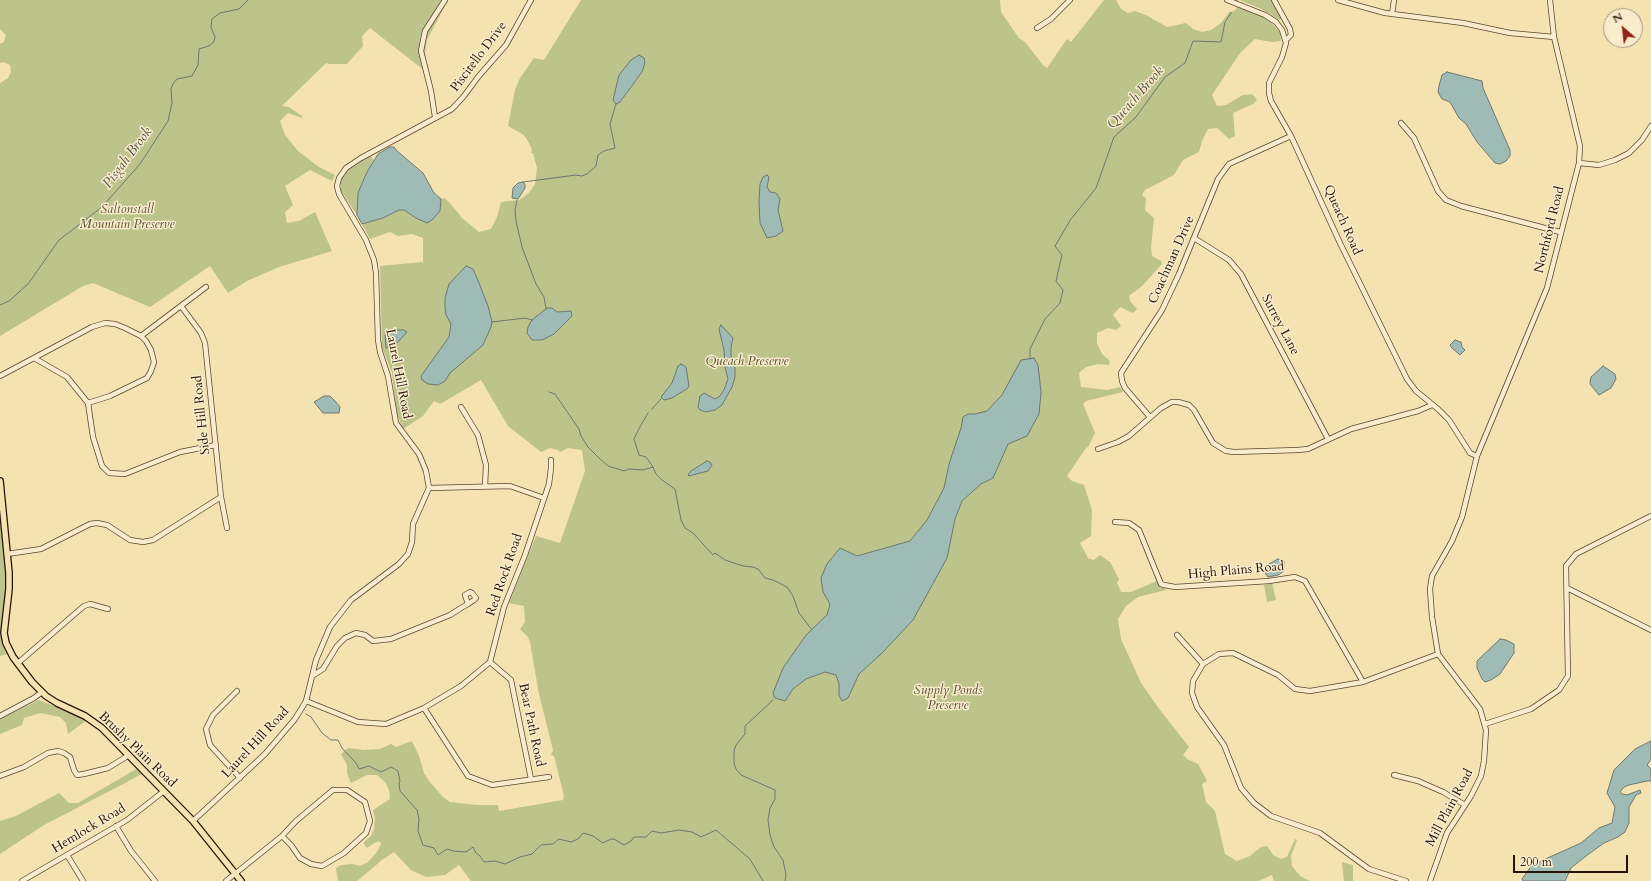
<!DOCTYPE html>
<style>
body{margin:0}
#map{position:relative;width:1651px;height:881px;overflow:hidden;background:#f4e2b1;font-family:Cardo,serif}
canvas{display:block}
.north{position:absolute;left:1603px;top:8px;width:40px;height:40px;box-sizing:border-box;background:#f8eccc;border:1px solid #a4957d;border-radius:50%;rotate:332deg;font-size:11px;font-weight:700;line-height:16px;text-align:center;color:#271207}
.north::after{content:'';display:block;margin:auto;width:14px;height:18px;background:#8f2418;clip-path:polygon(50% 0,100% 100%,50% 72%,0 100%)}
.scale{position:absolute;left:1513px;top:855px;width:115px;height:18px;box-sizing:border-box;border:2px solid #271207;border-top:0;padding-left:5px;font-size:12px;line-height:14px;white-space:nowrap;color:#271207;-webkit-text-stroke:3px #f8eccc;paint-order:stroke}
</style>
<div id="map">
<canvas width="1651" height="881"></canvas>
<div class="north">N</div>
<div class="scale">200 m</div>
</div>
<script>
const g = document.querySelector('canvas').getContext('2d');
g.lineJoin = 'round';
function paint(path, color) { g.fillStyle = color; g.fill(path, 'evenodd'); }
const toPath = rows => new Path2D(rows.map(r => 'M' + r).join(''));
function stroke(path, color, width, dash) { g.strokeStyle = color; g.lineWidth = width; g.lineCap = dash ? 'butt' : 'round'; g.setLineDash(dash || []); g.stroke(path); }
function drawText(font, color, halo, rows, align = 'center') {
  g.font = font + ' Cardo,serif'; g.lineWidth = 3; g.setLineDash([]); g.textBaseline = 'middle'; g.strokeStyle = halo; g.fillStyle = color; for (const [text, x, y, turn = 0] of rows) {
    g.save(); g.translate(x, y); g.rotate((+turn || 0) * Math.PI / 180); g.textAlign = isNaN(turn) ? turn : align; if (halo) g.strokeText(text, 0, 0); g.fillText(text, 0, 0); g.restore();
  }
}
const green = toPath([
 [0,0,448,0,427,40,425,53,429,74,370,28,362,36,363,46,347,64,330,64,326,63,282,106,289,107,302,116,302,118,288,113,280,121,285,135,298,151,319,167,335,175,332,181,310,170,285,186,293,205,285,212,287,223,299,221,315,212,332,251,279,267,247,281,228,293,210,266,150,307,93,283,83,286,0,336,0,83,8,78,11,72,10,65,4,62,0,63,0,44,4,42,6,35,0,29],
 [581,0,1000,0,1001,12,1019,38,1025,42,1043,65,1047,68,1067,39,1071,42,1104,0,1116,0,1121,9,1128,13,1135,11,1146,15,1167,27,1186,23,1193,29,1202,32,1211,30,1221,23,1230,11,1232,13,1237,8,1237,6,1255,13,1269,20,1275,27,1280,33,1281,41,1272,42,1255,39,1240,53,1212,95,1217,106,1226,105,1243,95,1252,94,1257,100,1253,104,1233,113,1235,136,1229,139,1217,128,1208,129,1202,141,1199,152,1183,160,1174,175,1145,190,1142,195,1146,198,1145,210,1154,218,1151,247,1152,256,1161,261,1162,264,1142,286,1129,296,1130,301,1137,309,1133,313,1120,307,1113,315,1121,326,1116,330,1108,328,1097,333,1097,343,1102,354,1110,361,1109,365,1098,364,1086,367,1079,373,1081,387,1107,390,1120,387,1123,392,1094,399,1086,401,1083,404,1095,433,1088,447,1086,448,1067,476,1072,481,1084,485,1092,510,1091,536,1080,543,1088,558,1094,560,1100,555,1110,562,1119,579,1117,583,1121,592,1131,592,1157,581,1166,590,1138,597,1126,606,1118,619,1121,639,1141,683,1160,710,1189,747,1183,755,1187,759,1198,764,1207,781,1202,784,1206,802,1215,811,1225,854,1237,861,1250,856,1261,847,1267,846,1273,855,1281,859,1287,857,1295,839,1297,840,1291,856,1292,866,1300,876,1310,881,1274,881,1272,875,1258,881,471,881,459,865,445,875,426,877,411,870,394,852,382,860,357,881,338,881,336,868,341,865,352,864,360,866,368,862,377,852,381,844,379,841,374,843,367,848,363,843,371,836,374,829,375,819,373,810,390,799,389,790,385,782,377,775,367,775,351,783,347,773,347,765,341,754,348,748,364,750,380,749,391,744,396,747,412,741,419,756,424,773,429,781,443,797,450,802,476,805,498,805,499,811,563,800,564,796,554,756,551,755,553,750,539,694,530,642,528,637,520,629,525,622,524,606,509,603,536,536,560,543,585,471,582,450,568,448,560,452,558,450,550,448,541,452,508,426,481,380,440,404,434,401,423,416,403,429,396,412,392,373,382,347,380,266,423,262,423,238,412,234,398,236,390,232,370,239,362,224,383,218,399,210,404,210,416,218,440,211,441,199,444,198,449,202,462,218,479,232,491,229,497,217,501,202,519,200,529,193,535,184,537,168,534,157,533,153,531,153,532,150,529,143,524,135,508,126,515,90,520,78,534,58,544,60],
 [1240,0,1271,0,1282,18,1279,20,1261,9],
 [370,155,374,161,367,172,358,193,357,215,341,191,341,180,344,173],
 [0,500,7,582,1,634,4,646,8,654,0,656],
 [1272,583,1276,600,1267,602,1264,585],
 [39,700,87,720,68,734,66,723,60,717,40,713,24,718,22,725,0,734,0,719],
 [138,768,143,773,129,781,44,825,0,854,0,821,16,816,59,793,69,803,78,803],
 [1342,862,1353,865,1353,881,1344,881]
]);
const water = toPath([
 [639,55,644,58,645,63,642,72,620,102,616,104,613,100,619,75,631,60,639,55],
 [1447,72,1482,81,1483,88,1510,150,1510,156,1506,161,1500,164,1495,163,1477,142,1466,124,1459,118,1450,102,1442,99,1438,92,1439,86,1442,75,1447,72],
 [390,147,394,147,397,151,423,173,434,193,441,199,440,211,432,220,427,223,416,218,404,210,399,210,383,218,362,224,357,215,358,193,367,172,378,154,390,147],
 [767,175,769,177,767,187,770,192,776,193,780,199,778,210,783,231,776,236,767,238,760,223,759,202,760,184,763,177,767,175],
 [523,182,525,184,525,188,518,199,512,198,513,188,518,183,523,182],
 [466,266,473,269,477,278,488,306,492,322,491,327,483,345,450,373,445,381,438,385,428,384,422,380,421,376,449,337,451,324,446,315,445,308,445,298,449,284,466,266],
 [547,308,552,308,557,312,571,311,572,316,554,334,542,340,532,340,527,333,528,327,532,320,547,308],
 [721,325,733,338,731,347,731,356,735,368,735,377,732,387,722,405,715,410,706,412,700,410,698,407,700,396,704,393,715,399,719,397,724,390,728,379,725,367,724,350,719,329,721,325],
 [392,330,404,330,407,332,395,345,386,348,385,335,392,330],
 [1455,340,1461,342,1462,347,1465,350,1460,355,1452,348,1450,345,1455,340],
 [1034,358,1038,365,1041,392,1039,414,1027,436,1008,444,993,478,981,484,962,501,955,519,947,558,913,620,881,654,859,674,848,698,842,701,839,695,839,684,836,675,825,672,806,679,793,689,785,701,775,698,773,693,783,668,806,635,827,615,830,604,823,592,821,578,827,564,840,548,857,556,910,541,927,520,944,488,949,464,961,428,963,417,968,414,975,414,987,411,1002,395,1021,360,1034,358],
 [681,364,686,367,689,386,687,389,672,398,664,400,661,397,672,383,678,366,681,364],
 [1603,366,1615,374,1616,379,1611,388,1599,395,1590,384,1590,382,1591,377,1603,366],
 [324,396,330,396,335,401,340,407,339,413,323,413,314,402,324,396],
 [707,461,710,462,712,465,708,471,689,476,688,475,691,471,707,461],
 [1278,559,1284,561,1284,571,1278,575,1268,577,1265,573,1267,565,1278,559],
 [1500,639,1506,640,1514,644,1514,653,1500,674,1491,680,1485,682,1482,679,1477,668,1477,661,1500,639],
 [1651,741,1651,759,1647,765,1651,769,1651,781,1647,781,1629,785,1624,787,1620,792,1622,794,1627,795,1640,790,1641,793,1636,795,1629,807,1629,823,1625,832,1618,837,1604,843,1586,856,1571,868,1565,881,1523,881,1522,879,1532,865,1581,843,1599,828,1612,823,1615,807,1607,793,1614,770,1635,749,1651,741]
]);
const stream = toPath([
 [1237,1,1237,0],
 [523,182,576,175,582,176,587,174,596,166,598,155,604,151,615,148,610,124,616,104],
 [517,200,515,210,516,221,522,247,536,284,544,297,546,309],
 [0,305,9,301,28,284,59,240,102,207,140,164,168,121,172,103,171,89,173,84,177,79,192,76,198,65,199,49,209,46,214,42,215,37,211,27,212,19,220,13,239,9,248,0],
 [492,322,525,318,532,320],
 [1030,359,1030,349,1045,319,1060,303,1063,290,1056,281,1062,255,1055,246,1071,219,1096,188,1114,137,1136,117,1165,77,1185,63,1193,41,1221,42,1225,22,1232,12],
 [549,392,555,394,579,429,581,436,588,447,598,457,608,466,624,471,629,469,643,470,653,467,656,474,662,480,675,489,681,520,685,528,693,533,713,555,715,553,725,560,743,566,753,567,758,569,765,578,773,580,787,587,793,596,799,613,812,630],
 [652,409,661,399],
 [648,413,641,425,634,439,639,455,646,457,653,467],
 [773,700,745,726,745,734,736,745,734,751,734,763,736,769,741,775,775,790,775,799,770,808,768,820,770,835,774,847,783,860,786,875,785,881],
 [306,714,311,717,322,733,331,740,338,740,342,748,356,763,359,769,369,766,381,772,391,767,398,771,400,781,399,784,400,791,417,810,419,819,418,831,423,845,434,848,438,855,447,849,453,851,466,852,473,847,476,853,480,856,484,862,495,861,505,864,520,857,532,854,541,845,553,844,559,839,571,842,578,839,583,833,593,836,603,843,611,839,614,839,624,845,631,841,634,837,646,837,652,831,661,833,679,830,692,832,701,837,716,830,750,859,763,881]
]);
const minor = toPath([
 [1227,0,1265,15,1276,22,1282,30,1286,43,1282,57,1269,83,1269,93,1271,101,1291,136,1340,243,1407,379,1416,391,1438,409,1449,420,1470,453,1477,456],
 [1274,0,1290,29,1291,35,1286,40],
 [1338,0,1385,13,1463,23,1510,33,1554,37],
 [1392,14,1394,0],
 [1037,28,1051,19,1070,0],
 [435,117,431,91,421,51,425,31,445,0],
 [1401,123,1414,138,1438,191,1446,200,1461,206,1560,232],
 [1579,163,1599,165,1615,160,1629,153,1642,140,1651,126],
 [1194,238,1229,260,1241,274,1328,439],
 [181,306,201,333,205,343,221,497,227,528],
 [141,336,206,287],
 [34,358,67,377,88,403,93,437,102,466,109,473,125,474,180,452,216,445],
 [0,376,92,327,105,323,115,324,125,328,141,336,146,341,151,350,154,362,151,371,147,378,110,396,88,403],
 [461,407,478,435,486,465,485,486],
 [1150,417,1125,388,1122,381,1121,373,1162,310,1179,274,1218,179,1229,164,1291,136],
 [1098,449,1118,442,1129,436,1161,408,1172,402,1178,402,1189,405,1194,410,1213,443,1226,451,1234,452,1298,450,1308,449,1351,429,1418,411,1432,405],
 [429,488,510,486,544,498],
 [1115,522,1129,523,1139,530,1161,584,1164,585,1175,587,1269,581,1295,577,1305,581,1363,682],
 [7,554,41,549,90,524,97,523,107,525,130,540,143,542,153,540,221,497],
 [1567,588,1651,630],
 [1177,635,1203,664],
 [490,662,511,680,531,779],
 [18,663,84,606,90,604,108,609],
 [312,676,323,669,337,646,345,638,356,633,365,635,373,641,391,639,450,615,461,608,468,604,474,600,476,598,472,593,470,592,465,595,468,604],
 [237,691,213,715,206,729,210,745,240,778],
 [306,701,358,722,386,724,424,708,461,686,490,662,504,607,525,555,549,484,551,468,551,460],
 [424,708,468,776,492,785,549,777],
 [0,716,34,698,42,692],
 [1485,724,1531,709,1559,690,1568,676,1566,566,1576,554,1651,516],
 [1394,775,1418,781,1443,792,1465,805],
 [0,776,24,767,48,753,58,751,64,753,70,757,74,770,77,775,84,774,108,768,129,755],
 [333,790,347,790,365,802,370,821,366,833,344,853,322,866,311,864,300,858,291,845,282,836,296,821,333,790],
 [193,821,265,754,295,719,306,701,316,660,330,627,351,600,399,564,408,554,412,542,413,524,429,488,426,471,419,454,396,423,388,376,380,352,378,340,376,273,374,260,366,240,339,194,337,186,339,178,346,168,361,158,452,109,464,96,478,77,506,45,531,0],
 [116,826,131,851,155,881],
 [67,855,83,881],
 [22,881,127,820,164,791],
 [226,881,282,836],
 [1406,881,1369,869,1320,833,1271,816,1254,803,1241,788,1224,745,1197,707,1192,693,1193,681,1203,664,1219,654,1233,653,1278,675,1295,689,1310,691,1363,682,1438,654],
 [1430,881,1447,833,1471,796,1481,776,1484,761,1486,730,1480,709,1438,654,1432,617,1430,589,1432,576,1452,541,1462,517,1477,456,1547,288,1579,163,1580,146,1554,37,1550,0]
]);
const major = toPath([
 [0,481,9,573,9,589,4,633,6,643,13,657,32,682,46,696,57,703,85,716,102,728,193,821,241,881]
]);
const streetNames = [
 ["Piscitello Drive",479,57,-53],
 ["Queach Road",1342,220,66],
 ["Northford Road",1550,230,-76],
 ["Coachman Drive",1172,260,-66],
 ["Surrey Lane",1280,325,62],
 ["Laurel Hill Road",398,374,79],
 ["Side Hill Road",202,415,-96],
 ["High Plains Road",1236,571,-5],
 ["Red Rock Road",505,575,-71],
 ["Bear Path Road",531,725,78],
 ["Laurel Hill Road",256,743,-47],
 ["Brushy Plain Road",137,750,44],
 ["Mill Plain Road",1450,808,-62],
 ["Hemlock Road",89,829,-31]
];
const parkNames = [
 ["Saltonstall",127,210],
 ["Mountain Preserve",127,225],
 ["Queach Preserve",747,362],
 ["Supply Ponds",948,691],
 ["Preserve",948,706]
];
const waterNames = [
 ["Queach Brook",1136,98,-49],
 ["Pisgah Brook",128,158,-53]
];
paint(green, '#bcc38b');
paint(water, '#9ebcb5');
stroke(water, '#6e786f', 1);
stroke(stream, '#6e786f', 1);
stroke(minor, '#5a4632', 6);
stroke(major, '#271207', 8);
stroke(minor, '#f8eccc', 4.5);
stroke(major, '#f4e2b1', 5.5);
drawText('13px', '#271207', '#f8eccc', streetNames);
drawText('italic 13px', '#5b5035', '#f8eccc', parkNames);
drawText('italic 14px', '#514e44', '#f8eccc', waterNames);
</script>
